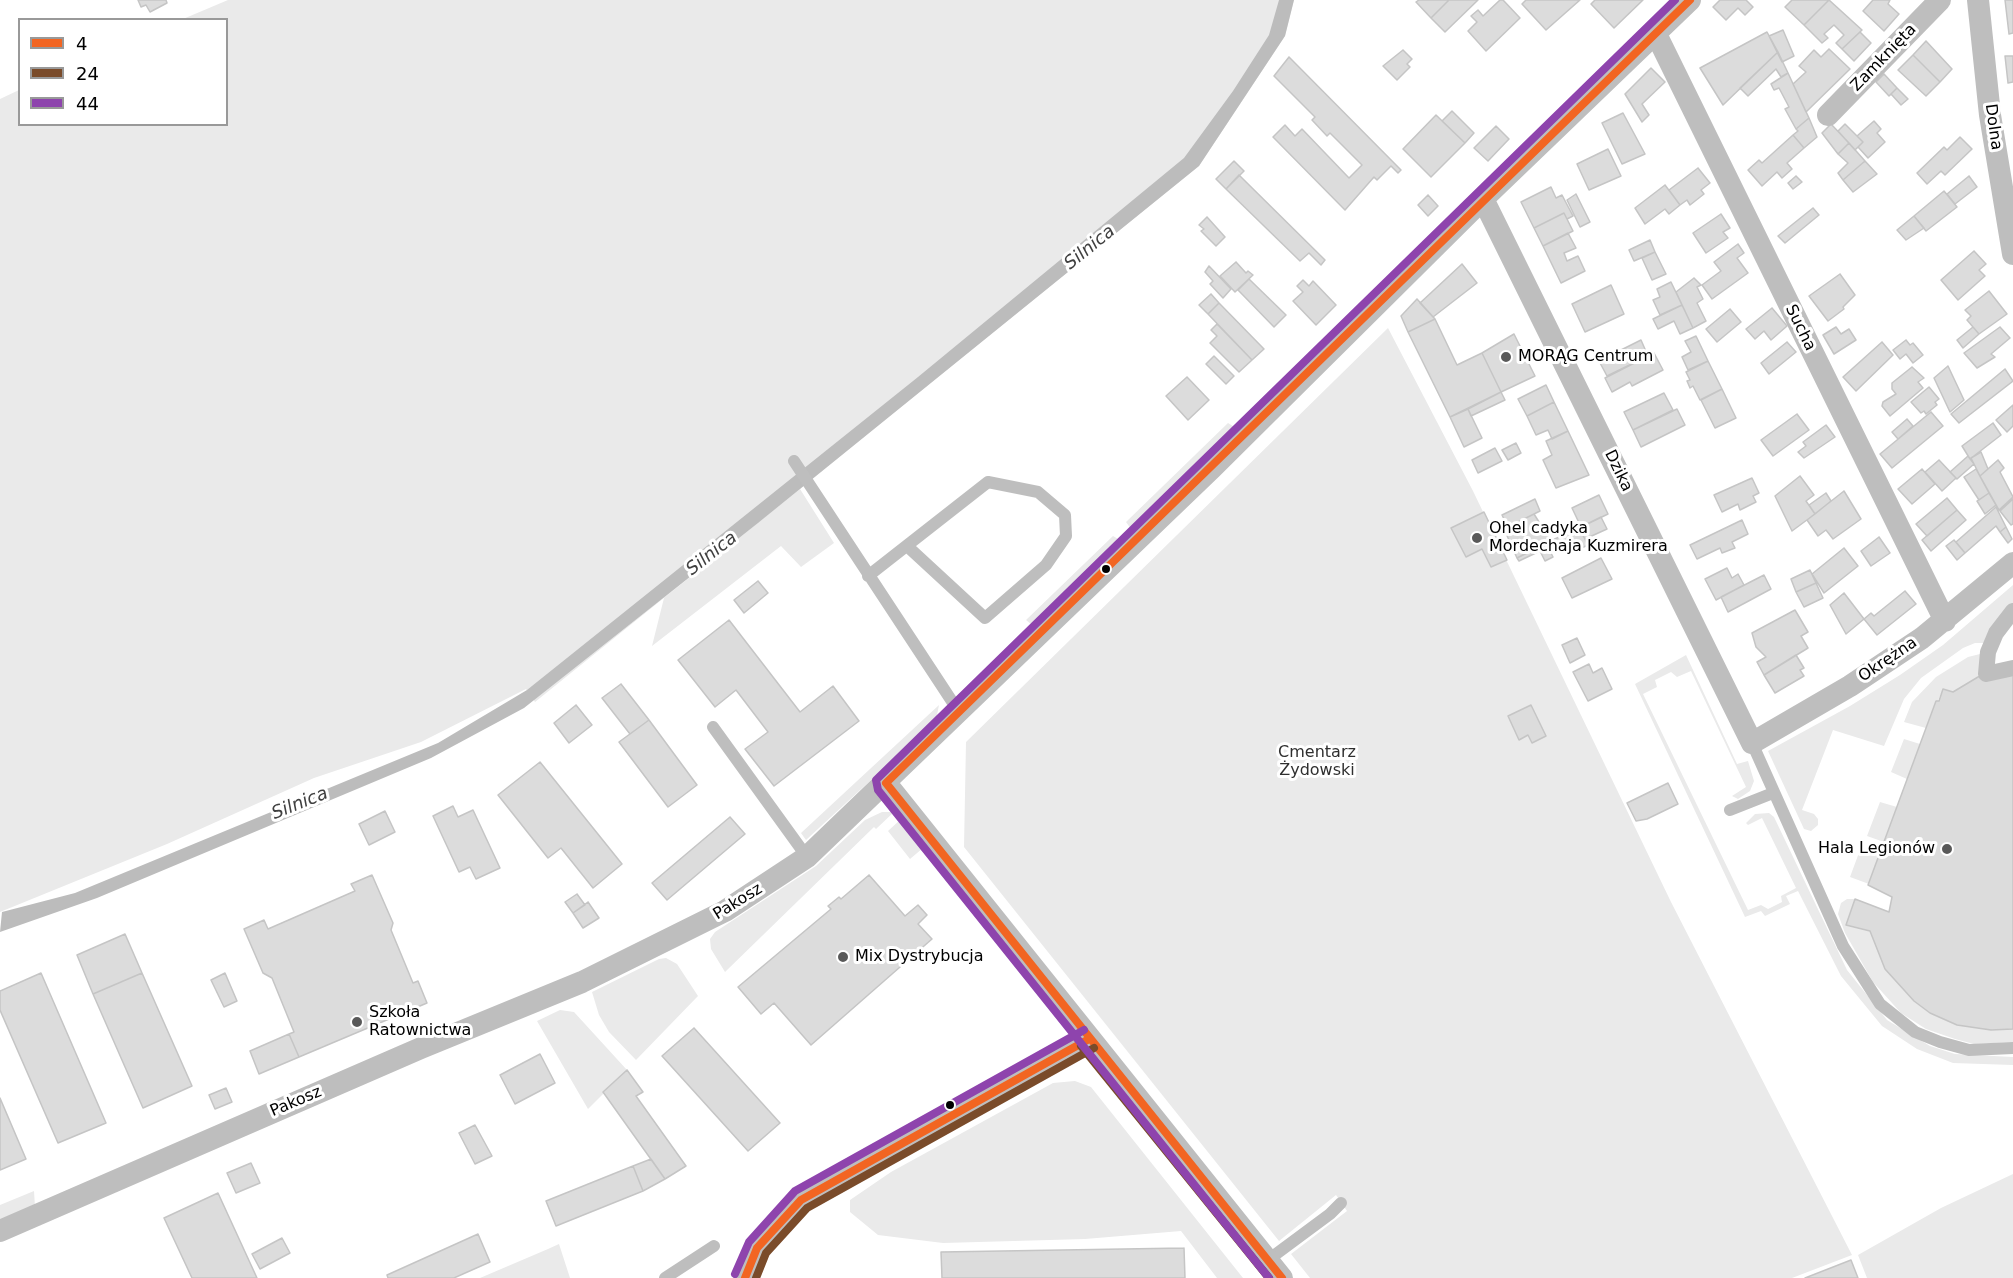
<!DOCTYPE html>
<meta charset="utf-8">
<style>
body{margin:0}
#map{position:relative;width:2013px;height:1278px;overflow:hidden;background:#fff;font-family:"DejaVu Sans",sans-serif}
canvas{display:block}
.legend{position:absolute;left:18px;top:18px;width:210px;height:108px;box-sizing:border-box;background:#fff;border:2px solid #999;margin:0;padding:8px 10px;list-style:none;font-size:18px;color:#000}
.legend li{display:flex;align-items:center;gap:12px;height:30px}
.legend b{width:30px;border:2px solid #999}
</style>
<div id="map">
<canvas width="2013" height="1278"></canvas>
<ul class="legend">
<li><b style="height:8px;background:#f26522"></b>4</li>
<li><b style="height:8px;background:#7a4b2a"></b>24</li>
<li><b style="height:8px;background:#8e44ad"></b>44</li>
</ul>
</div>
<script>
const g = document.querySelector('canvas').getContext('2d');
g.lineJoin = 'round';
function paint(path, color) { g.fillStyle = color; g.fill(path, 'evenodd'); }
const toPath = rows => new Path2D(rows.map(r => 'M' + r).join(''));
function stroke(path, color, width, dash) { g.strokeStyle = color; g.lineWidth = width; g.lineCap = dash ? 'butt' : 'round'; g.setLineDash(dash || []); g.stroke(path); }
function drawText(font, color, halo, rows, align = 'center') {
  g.font = font + ' "DejaVu Sans",sans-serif'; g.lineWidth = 6; g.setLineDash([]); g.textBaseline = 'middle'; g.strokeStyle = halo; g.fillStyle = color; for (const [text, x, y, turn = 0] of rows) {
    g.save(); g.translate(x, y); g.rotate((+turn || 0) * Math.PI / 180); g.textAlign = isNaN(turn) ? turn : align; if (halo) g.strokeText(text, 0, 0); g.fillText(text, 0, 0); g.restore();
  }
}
const green = toPath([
 [228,0,1294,0,1285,36,1199,166,535,702,526,689,421,742,314,778,167,844,0,912,0,99,19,90,20,124,226,124,226,20,183,19],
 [1388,328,1473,491,1671,902,1852,1255,1792,1278,1310,1278,1291,1254,1347,1211,1336,1195,1279,1241,964,847,966,742],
 [1228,423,1236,428,1131,529,1126,522],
 [800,489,834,543,801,567,781,546,652,646,664,598],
 [1113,536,1120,540,1032,625,1026,620],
 [2013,585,2013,611,1991,643,1975,643,1963,648,1921,678,1904,699,1884,746,1833,730,1802,810,1814,814,1818,819,1818,825,1811,831,1804,829,1768,751,1850,706,1900,675,1943,645],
 [1988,652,1978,677,1953,692,1943,689,1926,728,1904,722,1912,702,1936,677,1968,657],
 [1686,655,1737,764,1748,761,1754,781,1750,791,1738,799,1732,796,1746,787,1691,671,1677,677,1671,672,1655,680,1657,687,1643,694,1748,910,1761,905,1768,909,1782,902,1781,896,1796,888,1762,818,1748,825,1746,823,1755,814,1769,813,1774,817,1847,970,1887,1020,1930,1046,1955,1054,2013,1057,2013,1065,1953,1063,1917,1049,1882,1026,1841,976,1798,891,1786,896,1790,904,1765,916,1761,911,1745,917,1635,684],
 [939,705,936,720,806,840,801,833],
 [1904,739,1920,744,1907,779,1891,772],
 [1880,802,1897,807,1884,842,1867,836],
 [882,812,894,812,876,829,874,827,725,972,711,949,710,939,715,932,816,866,865,820],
 [900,820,923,848,910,859,888,831],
 [1860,850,1879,856,1869,884,1850,877],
 [1847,899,1855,899,1846,925,1870,931,1885,969,1914,1001,1957,1025,1991,1030,2013,1029,2013,1042,1974,1044,1955,1039,1926,1029,1901,1013,1873,982,1845,933,1838,914,1841,903],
 [666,958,677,964,698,996,636,1060,609,1032,599,1015,592,992,659,959],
 [560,1010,574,1012,627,1070,588,1109,537,1021],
 [1075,1081,1091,1087,1243,1278,1217,1278,1181,1231,1085,1239,943,1243,878,1235,850,1212,850,1200,891,1172,1053,1083],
 [2013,1174,2013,1278,1867,1278,1858,1255,1941,1208],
 [34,1191,35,1207,0,1221,0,1205],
 [559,1244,570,1278,480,1278,548,1249]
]);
const water = toPath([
 [1279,0,1294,0,1285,36,1199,166,758,523,524,708,431,758,97,898,0,932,2,912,75,893,438,743,527,690,918,377,1184,158,1233,91,1269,35]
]);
const building = toPath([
 [138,0,166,0,167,3,150,12,146,5,141,7,138,0],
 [1419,0,1449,0,1431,18,1416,2,1419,0],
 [1449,0,1478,0,1445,32,1431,18,1449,0],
 [1500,0,1503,0,1520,18,1486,51,1468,31,1477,22,1471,16,1478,10,1483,16,1500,0],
 [1526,0,1580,0,1546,30,1522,4,1526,0],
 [1595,0,1643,0,1614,28,1591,4,1595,0],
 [1720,0,1746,0,1753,7,1745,15,1738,8,1726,20,1713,7,1720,0],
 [1792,0,1829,0,1804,25,1785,7,1792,0],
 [1829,0,1862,30,1842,49,1836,43,1844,35,1834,25,1824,34,1828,38,1822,43,1804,25,1829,0],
 [1890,0,1888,4,1899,14,1884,31,1863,11,1873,0,1890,0],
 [2005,0,2013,0,2013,33,2009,34,2005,0],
 [1783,30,1794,56,1782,62,1769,36,1783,30],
 [1767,32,1778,52,1723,105,1700,68,1767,32],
 [1860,32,1871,43,1854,61,1842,49,1860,32],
 [1926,41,1952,69,1940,82,1913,55,1926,41],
 [1829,49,1850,69,1806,112,1793,84,1806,72,1799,66,1814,50,1821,57,1829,49],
 [1403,50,1412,59,1407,64,1410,67,1397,80,1383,66,1403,50],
 [1778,52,1788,73,1781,77,1776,69,1748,96,1740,88,1778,52],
 [1913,55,1940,82,1926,96,1898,70,1913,55],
 [2005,56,2013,56,2013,82,2008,83,2005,56],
 [1289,57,1401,170,1398,173,1391,166,1377,180,1374,177,1345,210,1273,137,1285,125,1295,136,1302,129,1349,178,1362,165,1330,133,1327,136,1312,120,1315,117,1274,76,1289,57],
 [1651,68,1665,82,1642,104,1649,115,1642,122,1625,94,1651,68],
 [1788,73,1809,118,1796,129,1785,109,1789,107,1779,88,1774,90,1771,84,1788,73],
 [1884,74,1897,88,1889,96,1876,82,1884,74],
 [1897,88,1908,99,1901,105,1891,94,1897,88],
 [1452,111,1474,133,1465,143,1442,121,1452,111],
 [1623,113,1645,154,1622,164,1602,123,1623,113],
 [1436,115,1465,143,1431,177,1403,149,1436,115],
 [1809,118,1817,137,1804,148,1793,135,1798,131,1796,129,1809,118],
 [1874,121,1881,129,1877,133,1885,142,1868,158,1858,147,1863,142,1857,136,1874,121],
 [1831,124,1849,143,1838,154,1822,133,1831,124],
 [1845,124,1863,142,1855,150,1838,131,1845,124],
 [1496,126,1509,139,1488,161,1474,148,1496,126],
 [1793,135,1804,148,1787,163,1792,169,1782,178,1777,172,1762,186,1748,170,1759,160,1762,163,1793,135],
 [1960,137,1972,149,1945,175,1941,171,1927,184,1917,173,1944,147,1947,150,1960,137],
 [1849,143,1865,161,1843,180,1838,173,1848,163,1838,154,1849,143],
 [1608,149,1621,176,1589,190,1577,164,1608,149],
 [1234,161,1244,171,1226,189,1216,179,1234,161],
 [1865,161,1877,174,1853,192,1843,180,1865,161],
 [1698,168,1710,183,1701,190,1704,194,1690,205,1687,200,1680,205,1669,190,1698,168],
 [1239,175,1325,260,1321,265,1309,253,1300,261,1226,189,1239,175],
 [1796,176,1802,182,1793,189,1788,183,1796,176],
 [1969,176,1977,187,1955,204,1947,194,1969,176],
 [1665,185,1680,205,1669,214,1665,209,1645,224,1635,208,1665,185],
 [1551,187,1556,198,1562,195,1573,216,1567,219,1564,213,1534,228,1521,202,1551,187],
 [1944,191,1957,207,1926,231,1914,216,1944,191],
 [1576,194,1590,222,1580,227,1567,200,1576,194],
 [1428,195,1438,206,1428,216,1418,205,1428,195],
 [1813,208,1819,215,1785,243,1778,236,1813,208],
 [1564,213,1573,231,1543,246,1534,228,1564,213],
 [1721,214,1730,228,1723,232,1728,238,1706,253,1693,233,1721,214],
 [1914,216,1924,228,1906,240,1897,230,1914,216],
 [1207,217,1225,237,1216,246,1201,231,1204,229,1199,225,1207,217],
 [1568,233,1576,248,1564,253,1567,261,1578,256,1585,271,1561,283,1543,246,1568,233],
 [1650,240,1655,252,1634,261,1629,250,1650,240],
 [1738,244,1744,253,1737,258,1748,273,1712,299,1702,285,1721,271,1714,262,1738,244],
 [1974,251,1986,264,1979,270,1985,276,1958,300,1941,280,1974,251],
 [1655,252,1666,274,1652,280,1642,258,1655,252],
 [1236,262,1246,273,1248,271,1253,275,1235,292,1220,276,1236,262],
 [1462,264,1477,283,1433,317,1420,303,1462,264],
 [1209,266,1231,289,1223,298,1210,284,1213,281,1205,272,1209,266],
 [1840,274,1855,295,1843,307,1844,309,1828,321,1809,296,1840,274],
 [1694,278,1701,285,1697,287,1703,299,1697,303,1706,321,1693,328,1676,292,1694,278],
 [1249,279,1286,315,1274,327,1238,290,1249,279],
 [1303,280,1309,286,1313,281,1336,305,1316,325,1293,301,1303,292,1297,286,1303,280],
 [1671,282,1682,305,1660,315,1653,300,1660,297,1657,289,1671,282],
 [1611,285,1624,314,1585,332,1572,304,1611,285],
 [1989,291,2007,314,1979,334,1967,320,1971,316,1965,310,1989,291],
 [1211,294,1219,303,1208,314,1199,305,1211,294],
 [1417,299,1435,319,1408,332,1401,316,1417,299],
 [1219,303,1264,349,1252,360,1208,314,1219,303],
 [1682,305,1693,328,1680,334,1674,321,1658,329,1653,319,1682,305],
 [1772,308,1787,326,1771,340,1764,331,1755,339,1746,329,1772,308],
 [1730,309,1741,322,1717,342,1706,329,1730,309],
 [1435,319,1457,365,1482,353,1501,392,1450,417,1408,332,1435,319],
 [1217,324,1252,360,1239,372,1210,343,1217,336,1211,330,1217,324],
 [1836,327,1841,334,1849,329,1856,340,1834,354,1823,335,1836,327],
 [1973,327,1979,334,1963,348,1957,340,1973,327],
 [2000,327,2010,338,1991,354,1995,357,1977,368,1964,353,2000,327],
 [1514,334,1535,376,1501,392,1482,353,1514,334],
 [1696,336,1708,361,1688,370,1682,357,1691,352,1685,341,1696,336],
 [1641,340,1648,356,1607,376,1599,361,1641,340],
 [1906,340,1910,345,1913,343,1923,355,1913,363,1906,354,1900,359,1893,350,1906,340],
 [1787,342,1796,352,1769,374,1761,363,1787,342],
 [1882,342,1893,355,1856,391,1843,377,1882,342],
 [1654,353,1663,370,1632,386,1630,382,1612,392,1605,378,1654,353],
 [1214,356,1234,376,1226,384,1206,364,1214,356],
 [1708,361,1722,389,1700,400,1693,386,1690,388,1687,381,1690,380,1686,372,1708,361],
 [1948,366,1964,400,1950,412,1934,378,1948,366],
 [1912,367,1924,378,1918,382,1923,388,1890,416,1882,406,1883,402,1896,394,1892,389,1892,383,1912,367],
 [2005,369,2013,381,1959,423,1951,414,2005,369],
 [1187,377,1209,400,1188,420,1166,396,1187,377],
 [1546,385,1554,402,1527,416,1518,399,1546,385],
 [1929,387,1939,399,1935,402,1937,405,1926,414,1924,411,1921,413,1911,402,1929,387],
 [1722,389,1736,418,1715,428,1701,400,1722,389],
 [1501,392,1505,400,1471,416,1468,409,1501,392],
 [1664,393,1673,410,1633,430,1624,412,1664,393],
 [1554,402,1568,431,1552,439,1548,430,1536,435,1527,416,1554,402],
 [2013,405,2013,426,2007,432,1996,420,2013,405],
 [1468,409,1482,438,1464,447,1450,417,1468,409],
 [1677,409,1685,425,1641,447,1633,430,1677,409],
 [1931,412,1943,426,1892,468,1880,454,1931,412],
 [1797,414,1809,430,1773,456,1761,440,1797,414],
 [1907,419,1913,426,1898,439,1892,432,1907,419],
 [1993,423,2001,435,1970,459,1962,446,1993,423],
 [1826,425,1835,437,1804,458,1798,452,1806,446,1803,442,1826,425],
 [1568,431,1589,475,1556,488,1543,460,1552,455,1546,441,1568,431],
 [1516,443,1521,453,1508,460,1502,450,1516,443],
 [1495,448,1502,461,1478,473,1472,460,1495,448],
 [1981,452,1988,469,1980,476,1971,458,1981,452],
 [1968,456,1974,464,1957,479,1950,472,1968,456],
 [1939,460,1956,478,1942,491,1925,472,1939,460],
 [1998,460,2004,468,2000,472,2013,497,1999,510,1980,476,1998,460],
 [1922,469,1935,484,1912,504,1898,489,1922,469],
 [1976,469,1989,493,1979,500,1964,477,1976,469],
 [1800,476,1814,495,1806,501,1815,514,1792,531,1775,496,1800,476],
 [1752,478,1759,493,1753,496,1756,502,1740,510,1738,504,1722,512,1714,495,1752,478],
 [1844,491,1861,519,1833,539,1826,530,1818,536,1807,520,1844,491],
 [1826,493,1831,501,1815,514,1809,505,1826,493],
 [1989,493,1996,505,1985,514,1977,501,1989,493],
 [1599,495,1608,514,1581,527,1572,508,1599,495],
 [1947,498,1957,510,1927,536,1916,524,1947,498],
 [1535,499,1540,511,1508,527,1502,515,1535,499],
 [2013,499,2013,524,2011,525,2000,511,2013,499],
 [1996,507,2006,527,2000,532,1996,526,1965,553,1956,542,1996,507],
 [1957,510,1966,520,1931,551,1922,540,1957,510],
 [1484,512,1507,560,1491,567,1482,549,1466,557,1451,528,1484,512],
 [1534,514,1551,541,1517,558,1504,529,1534,514],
 [1601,517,1607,529,1585,539,1579,528,1601,517],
 [1742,520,1748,534,1732,542,1735,548,1722,553,1720,548,1697,559,1690,545,1742,520],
 [2006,527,2012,539,2008,543,2000,532,2006,527],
 [1579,528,1588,545,1577,550,1574,543,1551,552,1546,543,1579,528],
 [1879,537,1890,553,1871,566,1861,551,1879,537],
 [1954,540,1965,553,1957,560,1946,546,1954,540],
 [1546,543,1553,557,1545,561,1540,551,1519,561,1517,558,1546,543],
 [1844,548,1858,566,1824,593,1812,574,1844,548],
 [1601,558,1612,579,1572,598,1562,578,1601,558],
 [1727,568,1732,578,1738,574,1744,585,1716,600,1705,579,1727,568],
 [1810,570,1816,583,1796,592,1791,579,1810,570],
 [1764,575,1771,589,1728,612,1721,597,1764,575],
 [758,581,768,593,744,613,734,600,758,581],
 [1816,583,1823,598,1804,607,1796,592,1816,583],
 [1905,591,1916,604,1877,635,1864,619,1871,613,1874,616,1905,591],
 [1844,593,1864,619,1846,634,1830,605,1844,593],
 [1795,610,1808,632,1801,636,1808,648,1764,675,1757,662,1766,657,1756,647,1752,633,1795,610],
 [729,620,800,712,833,686,859,721,774,786,745,749,768,732,736,690,715,707,678,660,729,620],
 [1577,638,1585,655,1570,663,1562,645,1577,638],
 [1796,655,1804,668,1800,670,1804,676,1775,693,1764,675,1796,655],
 [1589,664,1593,673,1602,668,1612,689,1588,701,1573,672,1589,664],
 [2013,668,2013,1029,1991,1030,1957,1025,1930,1013,1914,1001,1885,969,1870,931,1846,925,1855,899,1889,912,1892,897,1868,885,1936,701,1939,701,1943,689,1953,692,1978,677,2013,668],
 [621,684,649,720,630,734,602,698,621,684],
 [576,705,592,725,569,743,554,723,576,705],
 [1531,705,1546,736,1532,743,1528,735,1519,740,1508,716,1531,705],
 [649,720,697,785,668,807,619,742,649,720],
 [540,762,622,864,593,888,561,848,548,858,498,795,540,762],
 [1668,783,1678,804,1647,819,1636,821,1627,803,1668,783],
 [453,806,458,817,473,810,500,868,476,879,470,867,459,872,433,816,453,806],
 [385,811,395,832,369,845,359,824,385,811],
 [730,817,745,834,667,900,652,883,730,817],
 [372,875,393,923,391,930,413,983,418,981,427,1003,299,1057,289,1034,294,1032,272,978,263,973,244,929,264,920,268,929,355,891,351,884,372,875],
 [869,875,905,916,918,905,927,915,918,924,932,939,811,1045,774,1003,761,1014,738,987,831,909,828,906,839,897,841,899,869,875],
 [577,894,585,905,573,913,565,902,577,894],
 [588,902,599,918,583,928,573,913,588,902],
 [125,934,142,973,93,994,77,955,125,934],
 [41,973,106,1123,58,1143,0,1010,0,991,41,973],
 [142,973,192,1086,143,1108,93,994,142,973],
 [225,973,237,1001,224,1007,211,980,225,973],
 [694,1028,780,1123,748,1151,662,1056,694,1028],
 [289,1034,299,1057,259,1074,250,1051,289,1034],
 [540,1054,555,1083,515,1104,500,1075,540,1054],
 [627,1070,643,1092,636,1096,686,1166,665,1179,603,1092,627,1070],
 [226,1088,232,1102,215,1109,209,1095,226,1088],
 [0,1098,26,1159,0,1170,0,1098],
 [475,1125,492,1156,475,1164,459,1133,475,1125],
 [651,1159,665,1179,643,1191,633,1166,651,1159],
 [251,1163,260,1183,236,1193,227,1173,251,1163],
 [633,1166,643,1191,556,1226,546,1201,633,1166],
 [218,1193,257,1278,192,1278,164,1218,218,1193],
 [478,1234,490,1262,454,1278,388,1278,387,1275,478,1234],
 [282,1238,290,1253,260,1269,252,1254,282,1238],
 [1184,1248,1185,1278,942,1278,941,1252,1184,1248],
 [1851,1260,1858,1278,1805,1278,1851,1260]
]);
const service = toPath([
 [794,461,959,712],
 [868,576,988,482,1038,492,1065,515,1066,536,1046,565,985,618,907,546],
 [713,727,807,857],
 [1752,743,1843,946,1880,1004,1915,1032,1940,1042,1969,1050,2013,1048],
 [1730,810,1773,793],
 [1268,1260,1330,1214,1341,1203],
 [665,1278,714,1246]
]);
const pedestrian = toPath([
 [2013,611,1996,633,1988,652,1986,674,2013,668]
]);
const minor = toPath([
 [1978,0,1990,115,2013,254],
 [1656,34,1945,621],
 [1828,115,1940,0],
 [1483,199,1752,743,1850,686,1922,638,2013,563],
 [886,783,1282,1278],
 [0,1231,421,1048,582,982,725,911,807,857,1212,468,1483,199,1690,0],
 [745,1278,757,1248,769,1232,801,1200,1089,1039]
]);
const bus1 = toPath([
 [886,783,1690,0],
 [886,783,1282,1278],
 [745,1278,757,1248,801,1200,1089,1039]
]);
const bus2 = toPath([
 [1081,1046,1269,1278],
 [756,1278,766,1253,807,1208,1094,1048]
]);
const bus3 = toPath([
 [735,1274,749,1242,795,1191,1084,1030],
 [1269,1278,878,790,876,780,1675,0]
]);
const markers = [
 [1506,357,6,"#595959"],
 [1477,538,6,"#595959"],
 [1106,569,5,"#000"],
 [1947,849,6,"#595959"],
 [843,957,6,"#595959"],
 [357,1022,6,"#595959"],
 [950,1105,5,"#000"]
];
const streetNames = [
 ["Zamknięta",1884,58,-46],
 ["Dolna",1993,127,82],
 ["Sucha",1800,328,64],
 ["Dzika",1618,471,64],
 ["Okrężna",1888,660,-34],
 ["Pakosz",738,902,-32],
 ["Pakosz",296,1102,-23]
];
const poiNames = [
 ["MORĄG Centrum",1518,357],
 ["Ohel cadyka",1489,529],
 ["Mordechaja Kuzmirera",1489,547],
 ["Hala Legionów",1935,849,"right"],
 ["Mix Dystrybucja",855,957],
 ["Szkoła",369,1013],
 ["Ratownictwa",369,1031]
];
const parkNames = [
 ["Cmentarz",1317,753],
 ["Żydowski",1317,771]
];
const waterNames = [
 ["Silnica",1090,248,-39],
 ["Silnica",712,554,-38],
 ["Silnica",300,804,-22]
];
paint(green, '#eaeaea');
paint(water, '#bcbcbc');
paint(building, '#dcdcdc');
stroke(building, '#c5c5c5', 1.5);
stroke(service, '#bebebe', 12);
stroke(pedestrian, '#bebebe', 16);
stroke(minor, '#bebebe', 22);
stroke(bus1, '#f26522', 8);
stroke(bus2, '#7a4b2a', 8);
stroke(bus3, '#8e44ad', 8);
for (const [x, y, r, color] of markers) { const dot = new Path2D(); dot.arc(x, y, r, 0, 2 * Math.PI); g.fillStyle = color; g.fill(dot); stroke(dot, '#fff', 2); }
drawText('16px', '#000', '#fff', streetNames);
drawText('16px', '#000', '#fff', poiNames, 'left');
drawText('16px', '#2f2f2f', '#fff', parkNames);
drawText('italic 18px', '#404040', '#fff', waterNames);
</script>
